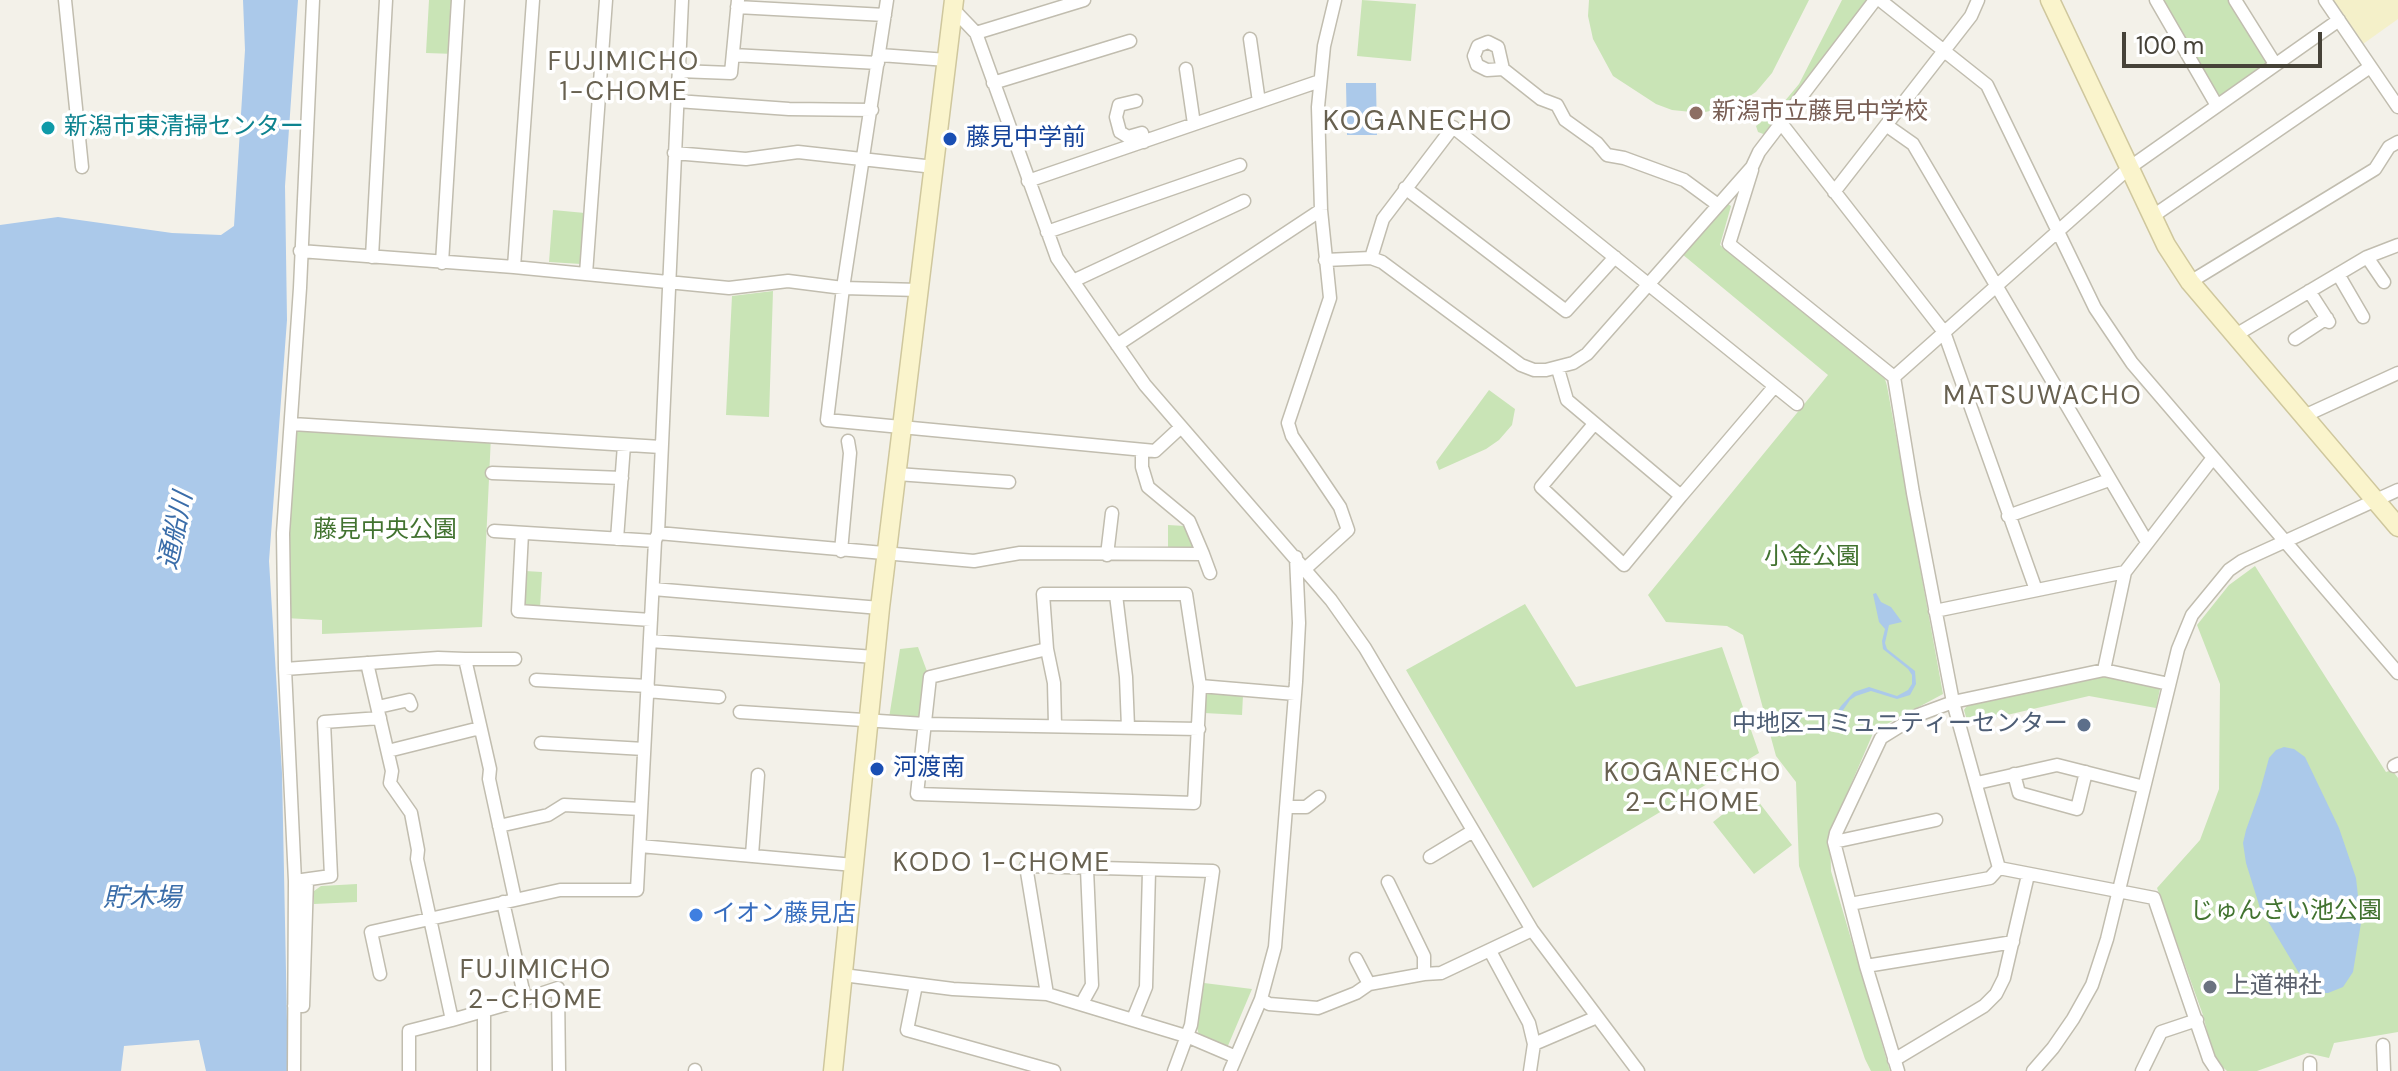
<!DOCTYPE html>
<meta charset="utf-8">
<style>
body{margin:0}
#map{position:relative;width:2398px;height:1071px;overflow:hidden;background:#f3f1e9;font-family:"DM Sans",sans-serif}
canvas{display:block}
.scale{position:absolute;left:2122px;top:32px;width:200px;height:36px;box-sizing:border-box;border:4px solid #464238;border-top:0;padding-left:10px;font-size:24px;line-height:28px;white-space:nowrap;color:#464238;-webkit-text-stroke:6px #fff;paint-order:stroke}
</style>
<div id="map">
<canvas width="2398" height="1071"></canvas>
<div class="scale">100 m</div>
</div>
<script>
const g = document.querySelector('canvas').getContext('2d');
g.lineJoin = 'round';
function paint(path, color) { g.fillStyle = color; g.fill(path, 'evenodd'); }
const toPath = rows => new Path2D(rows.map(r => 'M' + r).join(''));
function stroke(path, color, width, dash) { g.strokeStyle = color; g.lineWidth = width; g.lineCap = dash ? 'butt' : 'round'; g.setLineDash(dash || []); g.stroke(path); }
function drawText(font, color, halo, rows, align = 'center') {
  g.font = font + ' "DM Sans","Noto Sans JP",sans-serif'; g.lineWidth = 7; g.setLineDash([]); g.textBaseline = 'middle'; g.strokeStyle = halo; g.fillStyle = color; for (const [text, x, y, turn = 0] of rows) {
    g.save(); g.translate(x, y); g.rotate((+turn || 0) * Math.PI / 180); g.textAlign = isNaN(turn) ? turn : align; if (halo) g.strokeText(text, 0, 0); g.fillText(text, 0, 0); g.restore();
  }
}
const green = toPath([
 [429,0,458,0,455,54,426,53],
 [1362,0,1416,4,1411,61,1357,56],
 [1589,0,1809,0,1772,73,1756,92,1736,105,1701,113,1672,110,1656,104,1613,76,1593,39,1588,16],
 [1842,0,1867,0,1766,135,1758,132,1756,126,1779,108,1799,84],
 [2156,0,2235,0,2275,64,2216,104],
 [1725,202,1731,206,1720,245,1885,379,1887,386,1943,694,1874,731,1830,833,1831,871,1890,1071,1871,1071,1865,1059,1799,866,1796,782,1776,756,1743,635,1727,626,1666,622,1648,595,1828,375,1682,254],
 [553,210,585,213,581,264,549,262],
 [773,291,769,417,726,415,732,296],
 [1489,390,1515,409,1512,425,1499,440,1486,449,1439,470,1436,462],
 [292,424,491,436,482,627,322,634,322,620,285,618],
 [1168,525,1185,526,1194,542,1192,548,1168,548],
 [2255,566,2386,772,2392,770,2398,778,2398,1032,2334,1043,2329,1058,2307,1053,2257,1071,2227,1071,2214,1059,2203,1015,2157,888,2200,840,2219,789,2220,684,2197,625,2229,585],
 [525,571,542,572,540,608,523,607],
 [1525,604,1576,687,1722,647,1759,753,1533,888,1406,670],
 [918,647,928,674,923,721,889,718,900,649],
 [2103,676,2160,689,2156,708,2089,696,1968,724,1964,710,1968,704],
 [1210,692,1243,695,1242,715,1204,713,1205,696],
 [1751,792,1792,845,1754,874,1713,822],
 [357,884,357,902,314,904,314,891,321,886],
 [1204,983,1252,989,1227,1048,1199,1035,1197,1028]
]);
const sand = toPath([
 [2332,0,2398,0,2398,19,2363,44]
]);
const water = toPath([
 [243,0,298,0,285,186,287,320,269,561,282,773,288,1071,206,1071,199,1040,124,1046,121,1071,0,1071,0,225,58,217,172,233,221,235,234,226,245,50],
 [1346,83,1376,83,1377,135,1347,135],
 [1876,593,1881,602,1891,607,1902,622,1889,625,1885,643,1887,649,1915,671,1916,684,1910,695,1897,699,1871,691,1856,696,1850,700,1837,719,1834,717,1841,706,1854,692,1869,687,1897,696,1908,690,1912,684,1912,675,1908,669,1883,649,1882,641,1885,629,1879,622,1873,594],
 [2284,747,2294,749,2305,757,2339,828,2356,878,2361,923,2353,972,2343,987,2328,993,2313,993,2308,988,2260,908,2246,863,2243,843,2246,830,2260,791,2269,758,2276,750]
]);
const street = toPath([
 [65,0,82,167],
 [887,0,843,288,827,420,1155,451,1181,427],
 [1880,0,1987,85,2095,308,2132,363,2398,673],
 [2156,0,2216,104],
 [2235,0,2275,64],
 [2325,0,2398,107],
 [737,7,885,15],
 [954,10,976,33,1057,258,1145,385,1331,600,1365,648,1532,930,1638,1071],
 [976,33,1084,0],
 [1250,39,1259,102],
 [733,55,878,63],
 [880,55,947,60],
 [1186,69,1194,124],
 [1503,69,1498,47,1488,42,1478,46,1474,56,1477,65,1487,70,1503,69,1541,99,1557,105,1565,120,1597,143,1607,155,1624,158,1684,180,1718,205],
 [679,71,731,73,738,0],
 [993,83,1130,41],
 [677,101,789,109,872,110],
 [1136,101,1119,105,1116,117,1120,132,1128,137,1142,133,1144,142],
 [1781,123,1944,332,2036,590],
 [1886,125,1913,144,2147,542],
 [674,153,746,159,798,152,934,167],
 [1752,170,1729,244,1894,377],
 [1028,181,1320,81],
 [1405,188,1566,311,1615,257],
 [1834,192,1971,16,1978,0],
 [2153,216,2370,67],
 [1047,232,1240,165],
 [300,251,514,267,729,288,788,281,843,288,919,290],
 [372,257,386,0],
 [2367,257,2384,282],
 [1371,258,1383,219,1453,127,1797,404],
 [1325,260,1371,258,1382,262,1521,365,1534,370,1546,370,1573,363,1587,354,1752,167,1759,152,1875,0],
 [442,263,458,0],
 [514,267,533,0],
 [586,274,606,0],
 [2338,274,2363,317],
 [1073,281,1244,201],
 [2190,282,2375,169,2389,147,2398,142],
 [2309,291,2329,322],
 [2234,336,2367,257,2398,245],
 [2295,339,2327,318],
 [1117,345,1321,210],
 [1558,369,1567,400,1681,496,1774,387],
 [2304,416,2398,373],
 [292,424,661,447],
 [1594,424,1541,487,1624,565,1681,496],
 [492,473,622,478],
 [897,474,1009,482],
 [2008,516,2109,480],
 [494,531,655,541],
 [522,533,518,611,651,620],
 [658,533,974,561,1020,553,1203,554,1189,521,1148,487,1142,467,1142,450],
 [617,539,624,445],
 [841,551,850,453,848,441],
 [1203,554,1210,573],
 [1107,555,1112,513],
 [1305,569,1348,530,1340,507,1292,436,1288,423,1330,298,1321,210,1318,107,1324,46,1335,0],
 [653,589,880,608],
 [1043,594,1186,594,1200,686,1194,803,917,794,930,677,1047,649,1043,594],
 [1116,595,1126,677,1128,727],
 [1935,611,2125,572],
 [650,641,875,657],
 [1047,649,1054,683,1055,725],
 [465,659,515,659],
 [367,663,392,771,390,783,411,813,418,850,417,859,452,1020,409,1031,409,1071],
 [285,669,438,658,465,659,490,769,489,779,515,899],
 [2104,670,2125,572,2212,459],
 [536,680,648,686],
 [1200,686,1295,694],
 [647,691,719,697],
 [378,707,409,700,411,705],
 [740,712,925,724,1199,729],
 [541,743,644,749],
 [388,751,480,728],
 [2394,766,2398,764],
 [2014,774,2019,793,2077,809,2086,772],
 [1977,783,2057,765,2144,787],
 [1288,807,1306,807,1319,797],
 [499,826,548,815,564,805,641,809],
 [1834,842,1936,820],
 [640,846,854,865],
 [752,855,758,775],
 [1430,857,1473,831],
 [295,881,331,876,324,722,380,718],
 [1388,882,1424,956,1424,974],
 [503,902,525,999,558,988,559,1071],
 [1850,904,1990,878,1999,868],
 [1490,951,1529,1023,1534,1044,1530,1071],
 [1356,959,1369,984],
 [1866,966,2013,942],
 [380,974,371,932,560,890,637,890,655,541,658,533,682,0],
 [843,975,953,989,1047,994,1189,1037,1236,1057],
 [916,985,907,1030,1054,1071],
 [1047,994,1026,866,1213,871,1191,1025,1174,1071],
 [1261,999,1269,1004,1318,1008,1356,993,1369,984,1424,974,1441,973,1532,930],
 [1082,1003,1092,985,1087,869],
 [294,1006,303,1006,307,880],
 [484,1011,484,1071],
 [1133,1019,1146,987,1149,871],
 [452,1020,525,999],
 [1534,1044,1597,1017],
 [2383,1045,2384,1071],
 [1894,1060,1984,1006,1996,994,2004,978,2028,875],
 [2310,1063,2310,1071],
 [294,1071,295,881,285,669,283,533,300,288,313,0],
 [695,1071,695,1070],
 [1230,1071,1261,999,1275,947,1296,682,1299,623,1296,557],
 [1898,1071,1866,966,1834,842,1836,833,1881,738,1918,715,1953,702,2104,670,2169,684],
 [2033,1071,2053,1048,2073,1019,2092,985,2107,939,2178,649,2192,615,2229,570,2242,561,2398,490],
 [2142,1071,2161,1032,2197,1020],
 [2217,1071,2209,1059,2154,898,1999,868,1953,702,1913,493,1894,377,2129,168,2339,20]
]);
const secondary = toPath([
 [2050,0,2166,245,2190,282,2398,527],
 [833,1071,880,608,954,0]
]);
const markers = [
 [1696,113,8,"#8d6e63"],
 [48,128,8,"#0f9aa8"],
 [950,139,8,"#1a4fb4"],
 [2084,725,8,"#5c6f8a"],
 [877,769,8,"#1a4fb4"],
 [696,915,8,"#3f7fe0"],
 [2210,987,8,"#6b7280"]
];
const educationNames = [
 ["新潟市立藤見中学校",1712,113]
];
const cultureNames = [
 ["新潟市東清掃センター",64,128]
];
const transitNames = [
 ["藤見中学前",966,139],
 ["河渡南",893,769]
];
const parkNames = [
 ["藤見中央公園",385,531],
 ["小金公園",1812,558],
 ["じゅんさい池公園",2286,912]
];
const serviceNames = [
 ["中地区コミュニティーセンター",2068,725]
];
const shopNames = [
 ["イオン藤見店",712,915]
];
const worshipNames = [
 ["上道神社",2226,987]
];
const neighbourhoodNames = [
 ["FUJIMICHO",624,63],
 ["1-CHOME",624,93],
 ["MATSUWACHO",2043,397],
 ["KOGANECHO",1693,774],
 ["2-CHOME",1693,804],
 ["KODO 1-CHOME",1002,864],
 ["FUJIMICHO",536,971],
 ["2-CHOME",536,1001]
];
const waterNames = [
 ["通船川",177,531,-78],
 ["貯木場",142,899]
];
const quarterNames = [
 ["KOGANECHO",1418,123]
];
paint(green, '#c9e4b6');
paint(sand, '#f4f0c9');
paint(water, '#abc9ea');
stroke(street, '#c1bdaf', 15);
stroke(secondary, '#cfc79d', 21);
stroke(street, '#fff', 12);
stroke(secondary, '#faf4cc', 18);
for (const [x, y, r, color] of markers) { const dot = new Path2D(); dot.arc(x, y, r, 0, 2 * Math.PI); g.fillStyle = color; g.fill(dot); stroke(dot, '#fff', 3); }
drawText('24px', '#785e54', '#fff', educationNames, 'left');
drawText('24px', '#0d838f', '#fff', cultureNames, 'left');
drawText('24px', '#164399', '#fff', transitNames, 'left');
drawText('24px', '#427330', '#fff', parkNames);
drawText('24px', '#4e5e75', '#fff', serviceNames, 'right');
drawText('24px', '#366cbe', '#fff', shopNames, 'left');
drawText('24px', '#5b616d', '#fff', worshipNames, 'left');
g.letterSpacing = '2px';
drawText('26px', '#686150', '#fff', neighbourhoodNames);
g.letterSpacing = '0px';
drawText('italic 26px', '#3a6da9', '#fff', waterNames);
g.letterSpacing = '2px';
drawText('28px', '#686150', '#fff', quarterNames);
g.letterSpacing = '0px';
</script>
